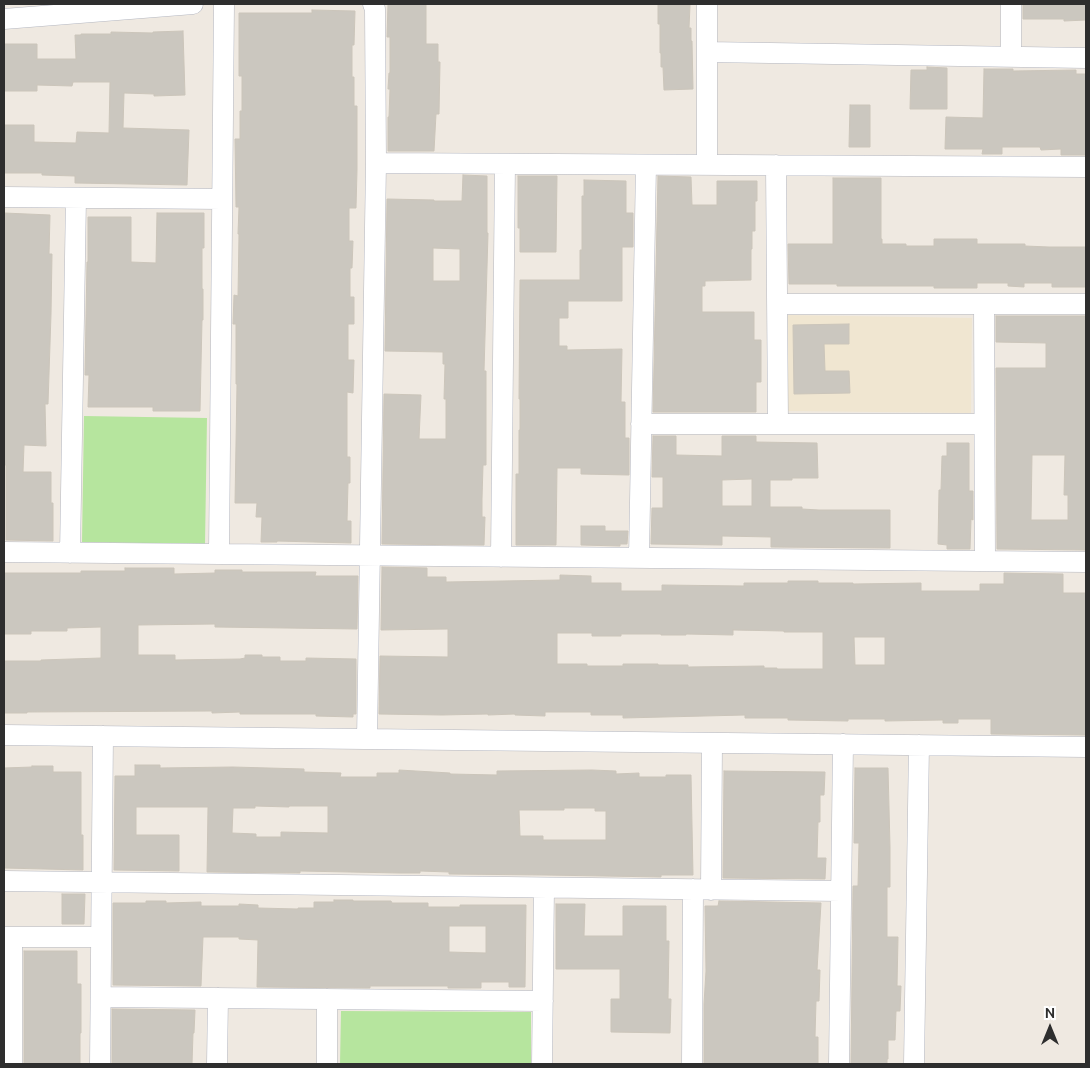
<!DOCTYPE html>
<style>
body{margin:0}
#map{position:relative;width:1090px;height:1068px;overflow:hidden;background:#efe9e1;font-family:Ubuntu,sans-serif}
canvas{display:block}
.frame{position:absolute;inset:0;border:5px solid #2e2e2e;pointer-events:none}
.north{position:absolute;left:1025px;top:1003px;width:50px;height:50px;-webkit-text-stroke:4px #fff;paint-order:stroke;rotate:0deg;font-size:14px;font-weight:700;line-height:20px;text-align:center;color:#2e2e2e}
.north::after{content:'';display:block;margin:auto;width:18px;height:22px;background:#2e2e2e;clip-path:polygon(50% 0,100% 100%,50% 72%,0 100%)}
</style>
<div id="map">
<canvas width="1090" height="1068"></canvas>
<div class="frame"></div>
<div class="north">N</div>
</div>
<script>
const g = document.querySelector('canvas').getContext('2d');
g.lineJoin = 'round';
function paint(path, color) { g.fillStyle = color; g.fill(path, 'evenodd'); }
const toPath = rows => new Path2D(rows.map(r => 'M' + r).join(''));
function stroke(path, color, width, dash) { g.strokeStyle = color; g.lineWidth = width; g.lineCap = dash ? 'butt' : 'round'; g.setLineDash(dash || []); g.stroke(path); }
const education = toPath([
 [787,315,972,318,971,413,786,411]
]);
const green = toPath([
 [84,416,207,418,205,544,82,542],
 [341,1011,531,1012,531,1064,340,1064]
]);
const building = toPath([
 [388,4,426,4,426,44,438,44,438,62,440,62,439,114,436,114,434,151,388,151,388,117,389,117,390,89,388,89,389,73,390,73,390,37,387,37,388,4],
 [658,4,690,5,689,28,691,28,691,41,692,41,693,89,664,90,663,67,661,67,661,53,660,53,660,24,658,24,658,4],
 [1023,4,1086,4,1086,20,1064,21,1064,19,1023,19,1023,4],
 [312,10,355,11,354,45,352,45,352,77,354,77,354,106,357,106,357,170,356,208,349,208,349,241,353,241,352,268,350,268,350,297,354,297,354,324,348,324,348,360,354,360,353,393,347,392,347,457,350,457,350,483,348,483,347,521,351,521,351,543,277,541,277,542,261,542,262,517,256,517,257,503,235,503,237,384,236,384,236,324,233,324,234,295,238,296,239,234,238,234,239,207,236,207,235,139,240,139,240,111,242,111,242,76,239,76,239,13,312,13,312,10],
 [183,31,185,95,154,96,154,94,124,93,123,128,189,130,187,185,75,183,75,176,42,175,42,173,4,173,4,125,34,125,34,142,76,143,77,132,109,133,110,82,73,82,72,86,37,85,37,91,4,91,4,44,37,44,37,59,76,59,75,35,81,35,81,34,111,34,111,32,153,33,153,32,183,31],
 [927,67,947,68,947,109,910,109,911,70,927,70,927,67],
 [984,69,1013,69,1013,71,1076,70,1076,74,1086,74,1086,155,1061,155,1061,149,1041,150,1040,147,1002,147,1002,154,982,154,983,149,945,149,946,117,983,118,984,69],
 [850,105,870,105,870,147,849,147,850,105],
 [463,175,487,176,487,233,488,233,484,371,486,371,486,465,483,465,482,499,482,517,485,517,484,545,382,544,384,394,421,395,419,439,446,439,446,399,444,399,445,364,443,364,443,352,385,351,387,199,434,200,434,201,462,201,463,175],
 [433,248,460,249,460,281,433,281,433,248],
 [518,176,557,176,556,252,520,252,520,228,518,228,518,176],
 [658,176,691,177,692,205,717,205,717,181,757,181,757,201,755,201,755,231,752,231,752,249,751,249,751,280,705,281,705,286,702,286,702,312,754,312,754,340,761,340,761,382,756,382,756,412,653,412,658,176],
 [833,178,881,178,881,239,882,239,882,244,906,244,906,246,934,246,934,239,977,239,977,244,1025,244,1025,246,1049,247,1086,247,1086,287,1052,287,1052,283,1024,283,1024,287,1008,286,1008,283,977,283,977,288,934,288,934,286,837,286,837,284,789,284,788,244,833,244,833,178],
 [584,180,626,181,626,213,633,213,633,247,622,247,622,301,568,301,568,318,559,318,559,346,567,346,567,350,622,349,621,402,625,402,625,438,629,438,629,475,581,474,581,468,557,468,556,545,516,545,516,474,519,474,519,430,520,430,520,399,519,399,520,280,580,280,580,250,582,250,582,196,584,196,584,180],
 [4,213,50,215,49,254,52,254,51,314,48,404,45,404,46,446,24,445,23,472,51,472,51,503,53,503,53,541,6,540,6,465,4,465,4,213],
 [157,213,204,213,204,248,202,248,202,289,203,289,203,320,202,320,200,411,153,411,153,407,88,407,89,375,85,375,87,262,88,262,88,217,131,217,131,262,156,263,157,213],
 [996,316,1086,316,1086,550,997,549,996,368,1046,368,1046,343,996,342,996,316],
 [1032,455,1065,455,1064,495,1068,495,1068,520,1031,520,1032,455],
 [849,324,849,344,824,344,825,371,849,371,850,393,794,394,793,325,849,324],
 [653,436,676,436,676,455,722,456,722,436,756,436,756,442,817,443,818,478,792,478,792,480,770,480,770,507,802,507,802,509,819,510,890,510,890,548,771,547,771,537,722,536,722,545,651,544,652,508,663,508,663,477,652,477,653,436],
 [752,479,752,506,722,506,722,480,752,479],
 [947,443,969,443,969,491,973,491,973,520,971,519,970,549,947,549,947,545,938,544,939,490,941,490,942,456,947,456,947,443],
 [581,526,605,526,605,531,628,531,627,544,620,544,620,546,581,545,581,526],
 [382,567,427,568,427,577,446,577,446,582,560,580,560,575,591,576,591,583,621,583,621,591,662,591,662,585,744,586,744,583,788,583,788,581,818,581,818,583,853,583,853,584,921,583,921,591,980,591,980,584,1004,584,1004,573,1063,574,1063,593,1086,593,1086,735,991,734,991,719,958,719,958,723,943,723,943,720,885,721,885,719,848,719,848,721,788,720,788,718,745,718,745,715,623,718,623,715,591,715,591,712,545,712,545,716,515,715,515,714,488,715,488,714,442,715,379,714,380,656,448,657,448,629,381,630,382,567],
 [733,630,784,631,784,632,823,632,823,669,777,669,777,668,764,668,764,666,688,667,688,665,658,665,658,664,623,664,623,666,587,666,587,664,557,664,557,633,592,633,592,636,621,636,621,634,661,634,661,635,686,635,686,634,733,635,733,630],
 [854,637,885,637,885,665,855,665,854,637],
 [125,568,174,568,174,574,215,573,215,570,242,570,242,572,316,572,315,576,358,576,357,629,215,627,215,624,138,625,138,655,175,655,175,660,240,659,245,658,245,655,262,655,262,657,280,657,280,661,306,661,306,658,356,659,356,714,353,714,353,717,316,716,316,714,240,714,240,712,212,713,212,711,27,712,27,713,4,713,4,661,41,661,41,660,101,658,101,627,67,628,67,631,31,631,31,634,4,634,4,573,81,573,81,571,125,571,125,568],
 [135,765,160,765,160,768,233,767,304,769,304,772,341,773,340,777,377,777,377,773,399,773,399,770,450,773,450,774,497,775,497,771,592,770,616,771,616,774,639,773,639,777,666,777,666,775,691,775,693,875,661,875,661,877,545,875,449,874,449,872,420,871,420,873,399,873,300,871,300,873,207,872,208,807,136,807,136,835,179,835,179,871,114,870,115,776,135,776,135,765],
 [255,806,289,807,289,806,328,806,328,833,281,832,281,837,256,837,256,834,232,833,233,808,255,808,255,806],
 [564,808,595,808,595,811,606,811,606,840,543,840,543,836,520,836,519,810,564,810,564,808],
 [32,766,53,766,53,772,81,772,81,835,83,835,83,870,4,868,4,768,32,767,32,766],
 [855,768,888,768,890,847,890,887,887,887,887,937,898,937,897,986,901,986,900,1011,896,1011,895,1040,888,1040,888,1059,887,1059,887,1064,851,1064,853,886,858,886,859,843,854,843,855,768],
 [724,771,825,772,824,795,820,795,820,822,818,822,817,858,826,858,825,879,723,878,724,771],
 [62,894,85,894,84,924,62,924,62,894],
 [334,900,353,900,353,901,391,901,392,903,428,903,428,907,460,907,460,905,526,905,525,987,509,987,509,982,481,982,481,988,448,988,448,986,370,986,370,988,257,987,258,940,239,939,239,937,203,937,201,986,113,985,113,903,146,903,146,901,166,901,166,903,201,902,201,906,239,906,239,904,258,905,258,908,298,909,298,908,314,908,314,902,334,902,334,900],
 [449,926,486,926,486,953,449,952,449,926],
 [719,901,821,903,817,970,820,970,819,1001,816,1001,815,1037,818,1037,818,1064,704,1064,704,1004,706,971,705,906,718,906,719,901],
 [556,904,585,904,584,936,623,936,623,906,666,906,666,941,669,941,668,999,671,999,670,1033,611,1032,611,999,620,999,620,969,556,969,556,904],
 [24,951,77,951,77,984,81,984,81,1033,80,1033,80,1063,40,1063,40,1064,24,1064,24,951],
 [112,1009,195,1010,194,1033,193,1033,192,1064,112,1064,112,1009]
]);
const minor = toPath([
 [707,4,707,165],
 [1011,4,1011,57],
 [4,19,193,4],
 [707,52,1086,58],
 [376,163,1086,167],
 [776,165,778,424],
 [4,197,222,199],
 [777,304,1086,304],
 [984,304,985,561],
 [641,424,984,424],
 [4,552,1086,562],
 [70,553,76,198],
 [219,554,224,4],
 [501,557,505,164],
 [639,558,646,165],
 [4,735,1086,747],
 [367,739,376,163,375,9,373,4],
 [4,881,841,891],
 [711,890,712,743],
 [4,937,101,937],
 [101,997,543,1001],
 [327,999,327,1064],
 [12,1064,12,937],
 [100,1064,103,736],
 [217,1064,218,998],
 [542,1064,544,888],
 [692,1064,693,889],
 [839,1064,843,744],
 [914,1064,919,745]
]);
paint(education, '#f0e6d1');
paint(green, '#b6e59e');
paint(building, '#cbc7bf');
stroke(building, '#cbc5ba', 1);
stroke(minor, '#b4b7c1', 21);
stroke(minor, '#fff', 20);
</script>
